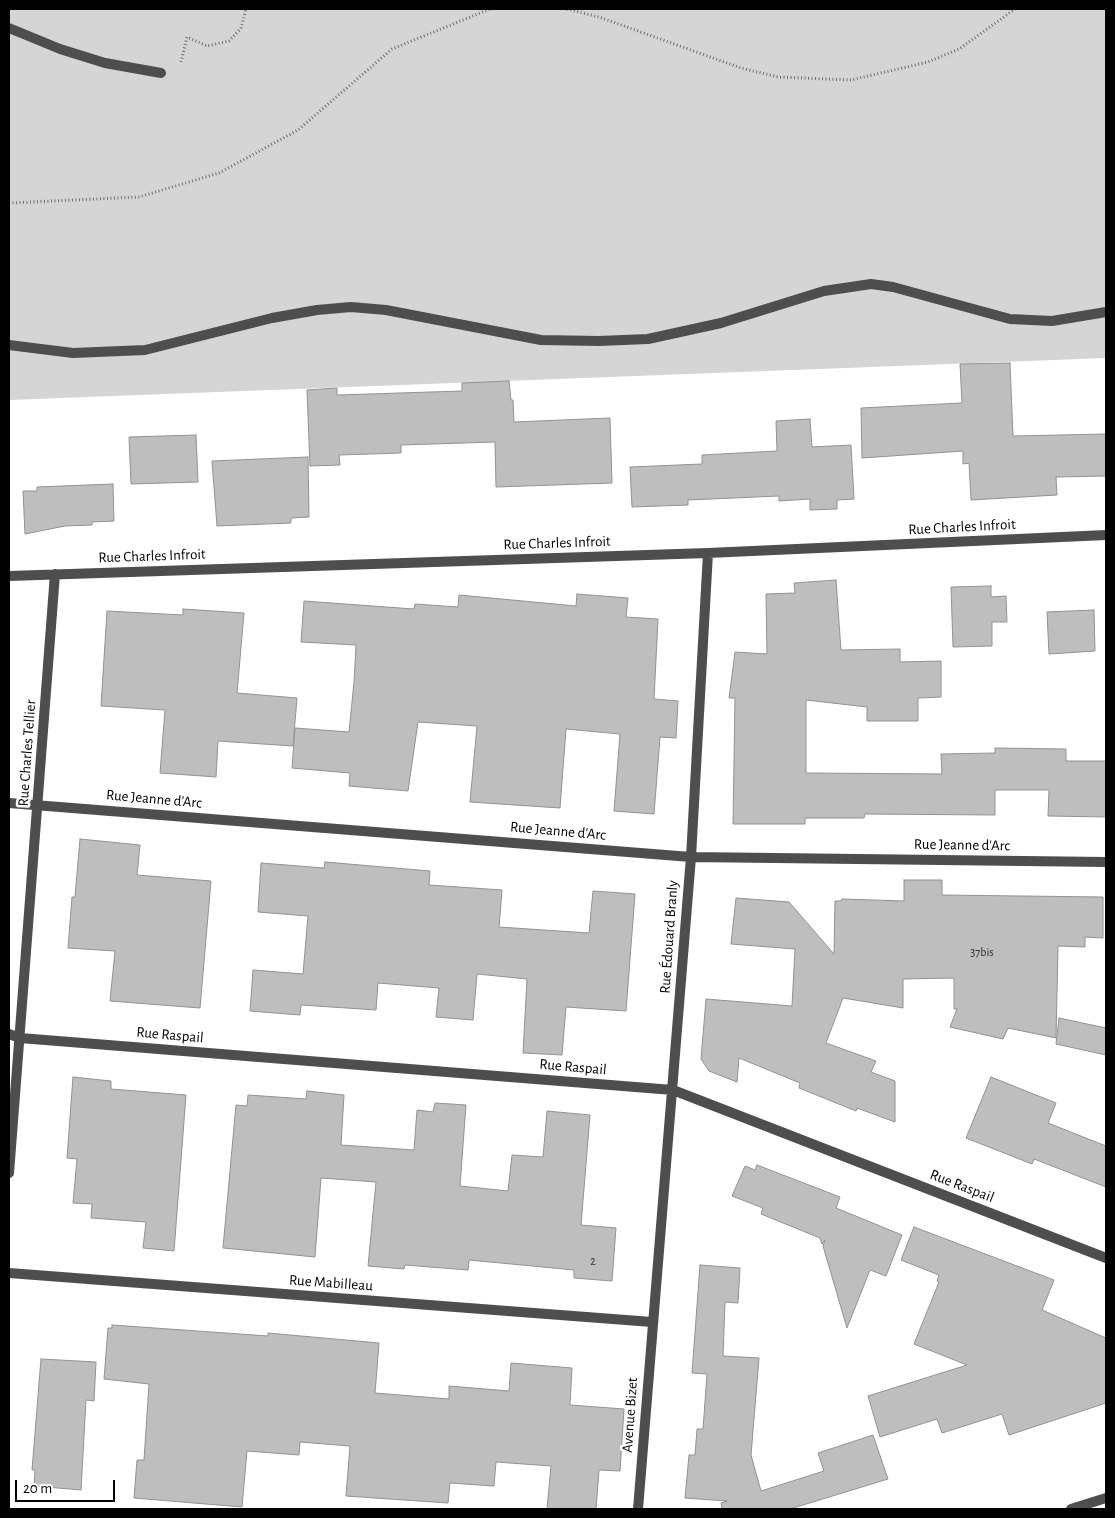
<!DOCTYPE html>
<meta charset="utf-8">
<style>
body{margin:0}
#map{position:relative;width:1115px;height:1518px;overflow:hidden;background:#fff;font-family:"Alegreya Sans",sans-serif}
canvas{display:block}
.frame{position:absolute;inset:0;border:10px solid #000;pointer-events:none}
.scale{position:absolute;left:15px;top:1480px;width:100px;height:22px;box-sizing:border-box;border:2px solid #000;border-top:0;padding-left:6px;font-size:15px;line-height:18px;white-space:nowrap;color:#000;-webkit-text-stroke:4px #fff;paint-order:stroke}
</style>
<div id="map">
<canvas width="1115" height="1518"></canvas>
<div class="frame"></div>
<div class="scale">20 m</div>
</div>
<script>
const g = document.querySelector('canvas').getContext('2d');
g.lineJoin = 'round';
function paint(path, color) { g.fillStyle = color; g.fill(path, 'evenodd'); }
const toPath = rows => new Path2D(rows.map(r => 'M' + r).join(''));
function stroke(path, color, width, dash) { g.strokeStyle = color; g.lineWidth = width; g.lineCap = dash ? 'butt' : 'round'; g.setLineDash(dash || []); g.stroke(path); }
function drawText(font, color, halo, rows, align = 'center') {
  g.font = font + ' "Alegreya Sans",sans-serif'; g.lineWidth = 5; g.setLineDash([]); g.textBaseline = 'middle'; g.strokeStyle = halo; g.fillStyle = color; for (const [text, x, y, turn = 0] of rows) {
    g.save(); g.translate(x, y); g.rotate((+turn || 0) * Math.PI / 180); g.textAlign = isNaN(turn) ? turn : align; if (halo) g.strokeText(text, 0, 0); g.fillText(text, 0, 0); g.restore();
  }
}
const green = toPath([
 [9,9,1106,9,1106,358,9,400]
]);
const building = toPath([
 [1010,363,1013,436,1106,434,1106,476,1056,477,1057,495,971,500,969,463,963,464,963,451,862,458,861,408,962,403,960,364,1010,363],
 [509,381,511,400,513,400,514,422,610,418,612,483,496,487,495,442,401,445,401,453,339,455,340,465,310,466,307,390,337,388,337,395,462,391,462,383,509,381],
 [810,419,812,447,851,445,854,499,837,500,837,509,810,510,810,499,779,501,779,496,688,500,688,505,632,507,630,467,702,464,702,455,777,451,776,421,810,419],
 [196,435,198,482,131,484,129,437,196,435],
 [308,457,309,517,291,518,291,523,217,526,212,461,308,457],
 [113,484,114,521,92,522,92,525,65,526,25,534,23,491,37,491,37,487,113,484],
 [836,580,841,650,900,649,900,662,941,661,941,697,918,698,918,721,867,721,867,707,806,700,806,773,942,774,941,754,995,753,995,748,1066,749,1066,761,1106,761,1106,817,1048,816,1049,790,995,790,995,815,865,814,864,818,805,818,805,824,733,824,735,698,729,698,735,652,767,654,766,594,795,593,794,583,836,580],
 [991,586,991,597,1006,596,1007,622,992,622,992,646,953,647,951,587,991,586],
 [577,594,628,598,626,617,658,619,654,699,678,701,676,738,660,737,654,814,614,811,620,734,566,729,560,808,470,802,477,726,418,722,408,791,349,786,350,773,292,768,295,728,349,732,354,682,356,645,301,642,304,601,414,609,415,604,458,607,459,595,576,606,577,594],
 [183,609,244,613,237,693,297,698,293,746,218,741,216,777,160,773,165,710,101,706,107,611,183,615,183,609],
 [1094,610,1095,651,1049,654,1047,612,1094,610],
 [80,839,140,845,137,875,211,881,200,1008,110,1001,115,951,68,948,72,897,75,897,80,839],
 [325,862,430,871,429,885,502,890,499,927,589,933,593,891,635,894,626,1011,566,1007,562,1055,523,1053,527,979,477,974,473,1020,436,1017,439,988,378,983,376,1010,301,1005,300,1015,250,1011,253,970,303,974,308,916,258,912,261,863,324,868,325,862],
 [904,880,942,880,942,895,1103,897,1103,938,1085,937,1085,947,1058,946,1056,1038,1008,1028,1003,1039,950,1027,957,1009,954,1009,954,978,903,979,903,1008,843,998,826,1043,876,1061,871,1072,895,1081,895,1122,857,1108,856,1111,799,1088,800,1083,739,1058,737,1082,709,1071,701,1059,706,999,792,1006,795,949,731,944,736,898,789,902,834,954,835,901,841,901,842,899,904,901,904,880],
 [1059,1018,1106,1028,1106,1055,1056,1044,1059,1018],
 [73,1077,111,1081,111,1089,186,1095,174,1251,143,1248,146,1222,91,1218,92,1204,73,1203,77,1159,67,1158,73,1077],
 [991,1077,1056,1103,1048,1123,1106,1146,1106,1187,1034,1159,1032,1164,966,1138,991,1077],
 [307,1091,344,1095,341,1145,414,1150,417,1110,433,1112,435,1103,466,1105,460,1186,508,1191,512,1155,543,1157,547,1111,590,1115,581,1225,616,1228,612,1281,574,1278,574,1270,469,1260,468,1270,405,1265,404,1269,368,1266,376,1182,321,1178,315,1257,223,1248,236,1105,247,1106,248,1095,306,1099,307,1091],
 [757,1165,840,1197,836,1208,902,1235,886,1276,870,1270,847,1328,823,1246,825,1240,822,1244,820,1238,761,1214,763,1208,732,1196,745,1166,755,1170,757,1165],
 [914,1227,1054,1280,1042,1310,1106,1338,1106,1403,1009,1435,1002,1414,942,1433,937,1419,880,1437,868,1396,967,1365,914,1344,939,1282,937,1281,939,1275,901,1260,914,1227],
 [700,1265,740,1268,738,1303,725,1302,723,1356,759,1358,751,1455,761,1491,824,1471,818,1453,873,1435,888,1479,790,1509,722,1509,721,1503,727,1501,685,1498,689,1455,695,1455,697,1429,703,1429,707,1374,692,1373,700,1265],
 [112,1325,268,1336,268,1333,379,1343,375,1393,449,1399,449,1386,509,1391,511,1363,572,1368,570,1405,624,1409,620,1471,599,1470,596,1509,547,1509,551,1466,496,1462,494,1486,450,1483,448,1503,346,1496,350,1446,300,1442,299,1455,247,1451,242,1507,134,1498,137,1460,144,1460,149,1384,104,1379,108,1328,112,1328,112,1325],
 [41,1359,96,1362,94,1401,86,1400,81,1490,34,1486,35,1470,32,1470,41,1359]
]);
const path = toPath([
 [567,9,599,17,741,68,778,77,851,80,928,62,959,49,1015,9],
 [181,62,187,37,207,46,229,41,241,28,246,9],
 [9,203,139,197,219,173,298,130,392,49,490,9]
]);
const service = toPath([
 [9,28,60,49,105,63,161,73],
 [9,345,73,353,145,350,272,318,317,310,351,307,386,310,541,340,599,341,648,339,721,323,824,291,871,284,893,287,1010,319,1052,321,1106,312]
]);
const minor = toPath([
 [9,576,708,553,1106,535],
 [9,803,691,857,1106,862],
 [9,1034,20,1038,673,1090,1106,1258],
 [9,1173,55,574],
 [9,1273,652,1322],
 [638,1509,691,857,708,553]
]);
const tertiary = toPath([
 [1071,1509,1106,1498]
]);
const numberNames = [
 ["37bis",982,952],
 ["2",593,1261]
];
const streetNames = [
 ["Rue Charles Infroit",962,527,-3],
 ["Rue Charles Infroit",557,543,-2],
 ["Rue Charles Infroit",152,556,-2],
 ["Rue Charles Tellier",27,753,-86],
 ["Rue Jeanne d'Arc",154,799,5],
 ["Rue Jeanne d'Arc",558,831,5],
 ["Rue Jeanne d'Arc",962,845,1],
 ["Rue Édouard Branly",669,937,-86],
 ["Rue Raspail",170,1035,5],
 ["Rue Raspail",573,1067,5],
 ["Rue Raspail",962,1186,21],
 ["Rue Mabilleau",331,1283,4],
 ["Avenue Bizet",630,1415,-86]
];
paint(green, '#d5d5d5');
paint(building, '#bebebe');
stroke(building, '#929292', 1);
stroke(path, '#707070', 3, [1, 2.5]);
stroke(service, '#4e4e4e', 10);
stroke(minor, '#4e4e4e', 10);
stroke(tertiary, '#4e4e4e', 10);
drawText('12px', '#303030', null, numberNames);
drawText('15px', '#000', '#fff', streetNames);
</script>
